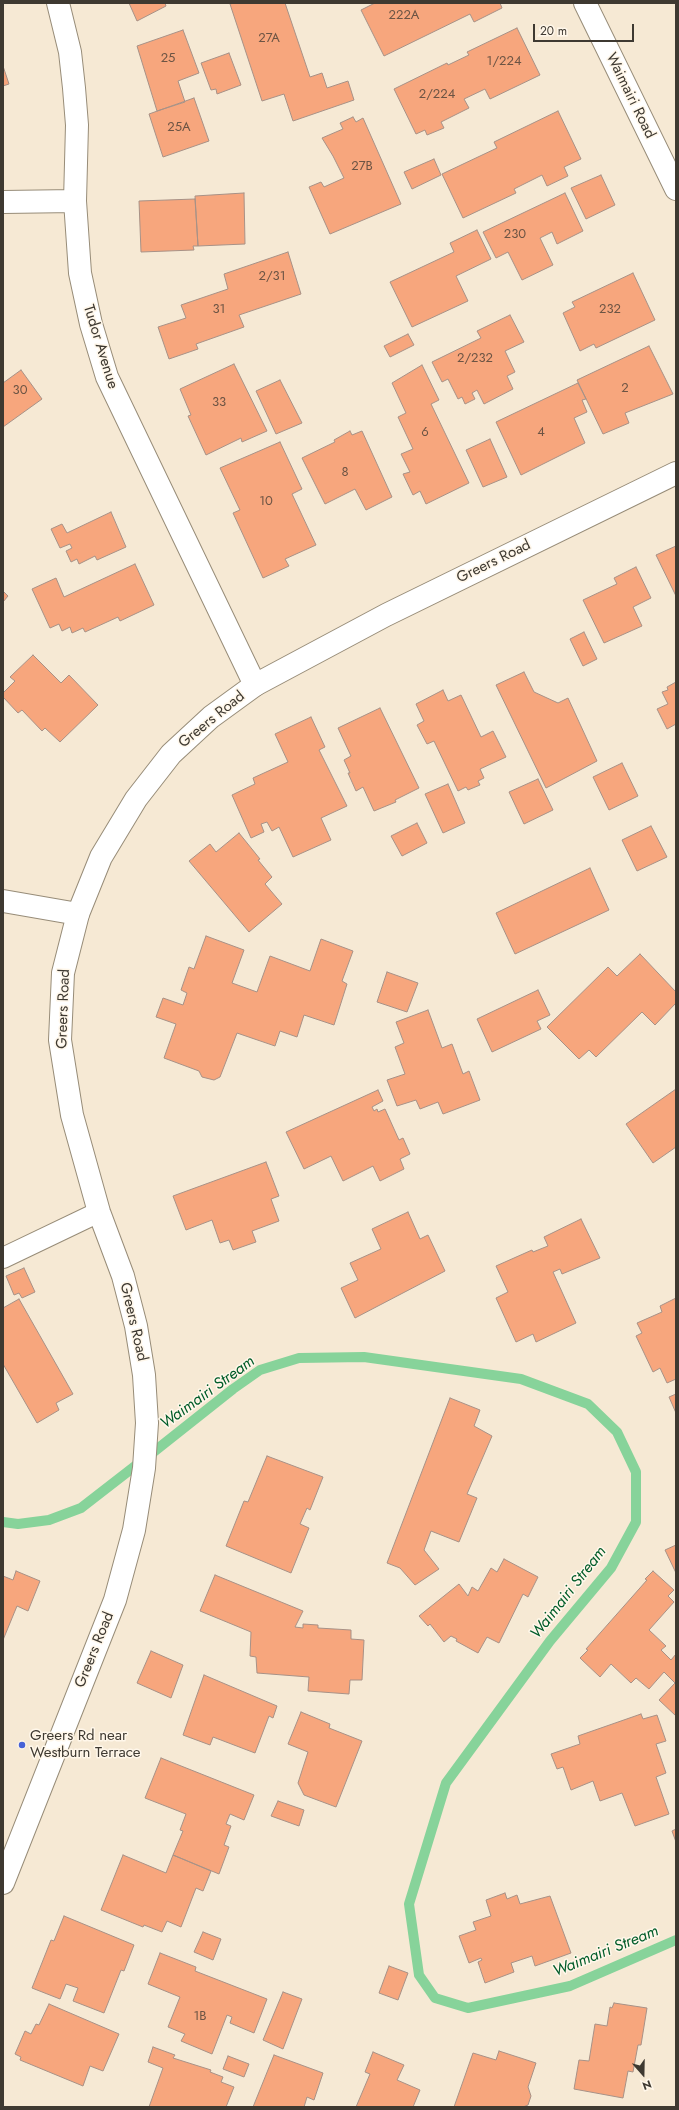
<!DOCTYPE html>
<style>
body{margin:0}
#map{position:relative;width:679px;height:2110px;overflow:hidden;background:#f6e9d4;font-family:Jost,sans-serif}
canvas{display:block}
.frame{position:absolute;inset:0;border:4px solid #3e3931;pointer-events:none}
.north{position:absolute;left:623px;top:2054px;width:40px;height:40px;-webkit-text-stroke:3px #fff7ea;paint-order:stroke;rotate:160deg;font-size:11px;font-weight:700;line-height:16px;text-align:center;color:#3e3931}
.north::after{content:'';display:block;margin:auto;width:14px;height:18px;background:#3e3931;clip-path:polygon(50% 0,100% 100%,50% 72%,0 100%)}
.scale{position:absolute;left:533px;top:24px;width:101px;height:18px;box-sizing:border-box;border:2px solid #3e3931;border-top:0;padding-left:5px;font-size:12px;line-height:14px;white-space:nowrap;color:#3e3931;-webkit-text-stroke:3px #fff7ea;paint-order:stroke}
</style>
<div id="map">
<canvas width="679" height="2110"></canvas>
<div class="frame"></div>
<div class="north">N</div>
<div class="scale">20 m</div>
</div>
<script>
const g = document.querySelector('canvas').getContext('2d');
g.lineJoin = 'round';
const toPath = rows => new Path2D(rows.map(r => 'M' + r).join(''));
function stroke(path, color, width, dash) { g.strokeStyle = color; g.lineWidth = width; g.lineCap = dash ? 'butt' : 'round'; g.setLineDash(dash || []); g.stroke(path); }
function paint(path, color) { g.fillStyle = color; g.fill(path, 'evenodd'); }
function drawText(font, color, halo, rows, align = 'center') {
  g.font = font + ' Jost,sans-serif'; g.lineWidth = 3; g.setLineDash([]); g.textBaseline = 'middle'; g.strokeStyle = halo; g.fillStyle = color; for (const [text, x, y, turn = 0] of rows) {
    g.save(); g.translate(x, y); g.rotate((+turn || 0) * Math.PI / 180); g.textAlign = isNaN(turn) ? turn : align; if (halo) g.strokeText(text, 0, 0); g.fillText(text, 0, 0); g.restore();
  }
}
const stream = toPath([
 [151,1454,233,1389,260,1370,299,1358,364,1357,521,1379,588,1404,617,1432,636,1472,636,1522,611,1568,550,1641,446,1783,409,1904,419,1975,435,1998,468,2008,570,1986,676,1940],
 [3,1522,18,1524,49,1520,81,1508,139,1463]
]);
const building = toPath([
 [129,3,165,3,166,6,137,21,129,3],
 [234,3,285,3,310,77,322,73,327,88,348,81,354,100,293,121,284,94,262,101,230,4,234,3],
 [375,3,500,3,502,8,474,22,470,14,384,56,361,10,375,3],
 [517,28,540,75,490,99,485,89,464,99,469,108,441,122,444,128,427,135,425,130,416,134,394,89,447,63,448,65,469,55,467,52,517,28],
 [183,30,199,73,178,81,185,102,157,111,137,46,183,30],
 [229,53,241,85,217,94,216,89,211,90,201,63,229,53],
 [3,66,9,84,3,86,3,66],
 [194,98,209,141,163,157,149,114,194,98],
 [558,111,581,159,564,167,568,176,547,186,542,175,514,189,516,193,463,218,442,174,497,148,494,142,558,111],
 [353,117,356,122,363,118,401,204,330,234,309,187,321,182,324,187,344,178,333,156,322,138,343,129,340,123,353,117],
 [434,159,441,175,412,189,404,172,434,159],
 [601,175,615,205,586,219,571,188,601,175],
 [244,193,245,244,198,246,195,196,244,193],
 [565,193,583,231,557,244,552,232,540,238,553,265,522,280,508,252,496,258,483,232,565,193],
 [195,199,198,246,193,246,194,250,141,252,139,201,195,199],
 [477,230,491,259,456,276,468,301,412,327,390,282,454,252,450,243,477,230],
 [288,252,301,294,239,315,244,327,196,344,198,349,169,359,158,327,186,318,181,305,228,289,224,274,288,252],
 [633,273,655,320,596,348,594,344,580,351,563,313,575,307,572,302,633,273],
 [510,315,524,342,505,351,515,372,507,376,513,389,484,404,477,390,472,393,475,399,465,404,462,397,458,399,448,379,442,382,432,362,481,338,477,331,510,315],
 [408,334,414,345,390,357,384,346,408,334],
 [649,346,673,394,625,413,629,423,603,434,577,380,649,346],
 [234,364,267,431,242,442,241,438,206,455,188,416,191,415,180,389,234,364],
 [422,365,439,400,431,404,469,483,426,504,420,491,413,495,403,474,410,472,401,454,413,449,398,417,406,413,392,383,422,365],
 [21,370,42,399,3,427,3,383,21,370],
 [280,380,302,423,276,434,256,391,280,380],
 [578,383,586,399,582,400,587,412,574,418,585,443,521,475,496,422,578,383],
 [350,431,352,435,362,431,392,497,366,510,355,489,325,504,302,458,335,442,334,440,350,431],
 [490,439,507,477,483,487,466,450,490,439],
 [280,442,302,489,292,494,316,545,285,559,289,566,263,578,233,513,240,510,220,468,280,442],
 [111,512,126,547,97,560,95,556,79,564,77,559,71,562,66,551,72,548,70,544,60,548,51,529,62,524,67,533,111,512],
 [676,546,676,596,656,555,676,546],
 [135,564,154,605,120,621,118,617,85,632,83,628,72,633,70,627,62,631,59,624,50,628,32,589,56,578,64,597,135,564],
 [636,567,651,598,633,607,642,626,604,643,583,600,617,584,614,578,636,567],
 [3,591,8,596,3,602,3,591],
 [584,632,597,659,583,666,570,639,584,632],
 [33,655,61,683,69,675,98,705,60,742,45,728,42,731,22,710,18,713,3,697,3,693,15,681,10,677,33,655],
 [524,672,534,692,558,703,568,698,597,761,546,788,496,685,524,672],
 [676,682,676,724,667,729,657,709,668,704,662,692,668,690,667,687,676,682],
 [443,690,448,701,461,695,481,737,493,731,506,757,480,769,484,778,478,781,480,785,468,790,466,787,458,791,434,741,427,744,417,725,424,721,416,704,443,690],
 [380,708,419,788,395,800,396,802,374,811,363,787,356,791,348,773,350,773,344,760,351,756,338,728,380,708],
 [311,717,325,747,319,750,347,806,321,818,331,840,293,857,279,827,272,831,267,822,261,824,264,832,251,838,232,795,255,784,253,778,288,762,275,734,311,717],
 [622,763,638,796,609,810,593,777,622,763],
 [538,779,553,810,524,824,509,792,538,779],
 [448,784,465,823,443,833,425,794,448,784],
 [417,823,427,843,402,856,391,836,417,823],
 [651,826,667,857,637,871,622,840,651,826],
 [239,833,260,859,258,860,272,877,265,884,282,904,249,932,189,861,210,844,216,852,239,833],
 [590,868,609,910,515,954,496,913,590,868],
 [206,936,244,950,232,983,257,992,270,956,310,971,321,939,353,951,342,981,347,984,334,1025,304,1015,297,1037,280,1031,275,1046,237,1033,220,1077,214,1080,202,1077,199,1071,164,1058,176,1024,156,1017,163,998,183,1005,187,993,181,990,189,967,194,969,206,936],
 [640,954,676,992,676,1003,655,1025,642,1012,596,1057,589,1050,579,1059,547,1027,608,967,617,976,640,954],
 [387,972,418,983,407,1012,377,1002,387,972],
 [538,990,550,1015,537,1021,541,1029,492,1052,477,1019,538,990],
 [428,1010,442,1048,452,1044,463,1074,469,1071,480,1100,443,1114,438,1102,420,1109,416,1100,397,1106,387,1080,405,1074,395,1047,404,1043,396,1022,428,1010],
 [676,1089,676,1147,653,1163,626,1124,676,1089],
 [378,1090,383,1101,372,1107,374,1111,377,1109,378,1112,385,1109,399,1140,403,1138,410,1154,400,1159,404,1169,380,1181,373,1166,343,1181,331,1156,304,1169,286,1132,378,1090],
 [266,1162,279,1196,271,1199,279,1221,252,1231,256,1242,233,1250,229,1240,220,1243,212,1220,186,1230,173,1196,266,1162],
 [408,1212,420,1239,428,1235,445,1271,355,1318,341,1288,358,1280,350,1263,381,1249,372,1229,408,1212],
 [581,1219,600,1258,562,1274,560,1269,553,1272,576,1323,536,1342,533,1334,516,1342,496,1298,508,1292,496,1266,532,1250,533,1252,548,1246,544,1237,581,1219],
 [24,1268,35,1292,22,1298,19,1293,14,1295,6,1276,24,1268],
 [676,1298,676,1379,667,1383,660,1368,653,1372,636,1336,642,1333,637,1323,662,1312,660,1306,676,1298],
 [19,1299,73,1394,56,1403,59,1410,37,1423,3,1364,3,1308,19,1299],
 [676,1394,676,1413,669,1397,676,1394],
 [450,1398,480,1410,474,1426,492,1436,467,1494,477,1498,459,1542,431,1531,424,1550,439,1569,415,1585,400,1568,387,1563,450,1398],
 [267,1456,323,1477,310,1510,307,1508,300,1524,309,1528,291,1573,226,1546,244,1501,248,1502,267,1456],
 [676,1545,676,1573,665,1550,676,1545],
 [504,1559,538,1577,528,1597,523,1594,499,1643,487,1637,478,1653,456,1641,457,1639,451,1636,444,1642,430,1624,428,1626,419,1616,459,1584,468,1596,472,1587,478,1591,491,1568,497,1572,504,1559],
 [16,1571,40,1581,28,1611,17,1606,3,1640,3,1576,13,1580,16,1571],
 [653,1571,674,1590,668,1596,674,1602,649,1630,666,1646,661,1650,671,1660,676,1654,676,1716,659,1700,675,1683,664,1672,649,1689,636,1678,631,1683,611,1664,600,1677,580,1658,588,1650,586,1649,647,1580,645,1579,653,1571],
 [215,1575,303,1611,295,1627,303,1628,303,1624,318,1625,318,1628,351,1630,351,1639,364,1640,362,1680,350,1680,349,1694,308,1691,309,1677,257,1673,256,1657,250,1656,251,1632,200,1611,215,1575],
 [151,1651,183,1665,171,1698,137,1683,151,1651],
 [204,1675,277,1706,273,1718,269,1716,255,1753,213,1737,210,1745,183,1735,204,1675],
 [301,1712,330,1724,329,1728,362,1741,336,1807,304,1795,298,1783,308,1752,288,1744,301,1712],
 [641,1714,643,1719,657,1715,666,1741,656,1744,666,1773,656,1777,669,1814,635,1826,622,1793,600,1801,593,1781,571,1790,563,1767,557,1769,551,1754,580,1744,578,1736,641,1714],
 [161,1758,254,1795,244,1820,230,1814,226,1824,231,1826,224,1845,229,1847,219,1874,173,1855,183,1831,180,1830,186,1814,145,1798,161,1758],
 [278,1801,304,1810,299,1826,271,1816,278,1801],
 [676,1829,676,1842,672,1831,676,1829],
 [123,1855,166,1873,173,1855,211,1871,203,1891,196,1888,181,1927,167,1921,162,1932,144,1925,143,1927,101,1910,123,1855],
 [505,1893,507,1899,517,1895,520,1904,550,1896,571,1953,535,1966,532,1956,511,1963,514,1972,485,1983,478,1962,482,1960,481,1958,469,1963,459,1936,476,1930,473,1922,491,1916,486,1900,505,1893],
 [64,1916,134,1945,124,1971,121,1970,104,2013,73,2001,78,1988,66,1984,60,1999,32,1988,51,1940,54,1941,64,1916],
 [203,1932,221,1939,213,1960,194,1952,203,1932],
 [160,1953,196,1967,195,1971,267,1999,254,2033,230,2023,232,2017,227,2015,212,2054,181,2041,185,2034,168,2027,180,1997,148,1984,160,1953],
 [389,1966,408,1973,398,2000,379,1993,389,1966],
 [283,1992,302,1999,283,2049,263,2040,283,1992],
 [614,2003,647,2008,641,2045,638,2045,633,2072,628,2071,623,2098,574,2089,579,2060,589,2061,595,2024,607,2026,610,2007,612,2008,614,2003],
 [49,2004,119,2034,103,2071,90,2066,83,2086,20,2060,21,2057,15,2054,25,2031,31,2034,36,2024,39,2025,49,2004],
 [153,2047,175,2055,173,2058,211,2070,210,2072,223,2077,221,2082,234,2087,226,2107,149,2107,163,2068,148,2062,153,2047],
 [499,2051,536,2063,528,2087,531,2096,528,2105,523,2107,454,2107,473,2053,496,2060,499,2051],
 [373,2052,404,2065,397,2080,420,2090,413,2107,356,2107,370,2074,365,2072,373,2052],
 [274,2055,323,2073,314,2100,307,2097,304,2107,253,2107,274,2055],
 [228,2056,249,2064,244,2077,223,2069,228,2056]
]);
const service = toPath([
 [3,1258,99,1212]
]);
const minor = toPath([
 [58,3,70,52,74,88,77,125,75,201,80,273,91,324,107,377,255,685],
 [3,202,75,201],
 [3,901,78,914]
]);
const tertiary = toPath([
 [3,1883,115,1600,134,1530,144,1468,147,1423,144,1375,136,1326,123,1276,99,1212,72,1115,60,1040,63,973,78,914,101,857,136,799,171,754,211,717,255,685,386,615,676,473]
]);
const secondary = toPath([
 [585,3,676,189]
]);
const markers = [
 [22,1745,4,"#4863d7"]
];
const numberNames = [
 ["222A",404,16],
 ["27A",269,39],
 ["25",168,59],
 ["1/224",504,62],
 ["2/224",437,95],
 ["25A",179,128],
 ["27B",362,167],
 ["230",515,235],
 ["2/31",272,277],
 ["31",219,310],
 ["232",610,310],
 ["2/232",475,359],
 ["2",625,389],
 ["30",20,391],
 ["33",219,403],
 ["6",425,433],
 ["4",541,433],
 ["8",345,473],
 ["10",266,502],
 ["1B",200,2017]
];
const streetNames = [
 ["Waimairi Road",630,96,64],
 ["Tudor Avenue",100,347,73],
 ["Greers Road",494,562,-26],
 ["Greers Road",212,720,-39],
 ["Greers Road",64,1009,-88],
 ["Greers Road",133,1322,77],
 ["Greers Road",95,1650,-68]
];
const poiNames = [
 ["Greers Rd near",30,1736],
 ["Westburn Terrace",30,1753]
];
const waterNames = [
 ["Waimairi Stream",208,1393,-36],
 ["Waimairi Stream",569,1593,-52],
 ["Waimairi Stream",606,1952,-22]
];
stroke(stream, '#87d39a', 10);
paint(building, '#f7a67d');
stroke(building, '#a79186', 1);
stroke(service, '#978c78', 22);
stroke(minor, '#978c78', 24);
stroke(tertiary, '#978c78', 24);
stroke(secondary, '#978c78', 24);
stroke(service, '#fff', 20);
stroke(minor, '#fff', 22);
stroke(tertiary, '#fff', 22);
stroke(secondary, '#fff', 22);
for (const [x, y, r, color] of markers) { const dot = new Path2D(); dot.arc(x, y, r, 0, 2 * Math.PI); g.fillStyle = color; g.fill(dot); stroke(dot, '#fff7ea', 1.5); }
drawText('13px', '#6c5444', null, numberNames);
drawText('15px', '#3e3931', '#fff7ea', streetNames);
drawText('15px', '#3e3931', '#fff7ea', poiNames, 'left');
drawText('italic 16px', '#005c29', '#fff7ea', waterNames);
</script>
